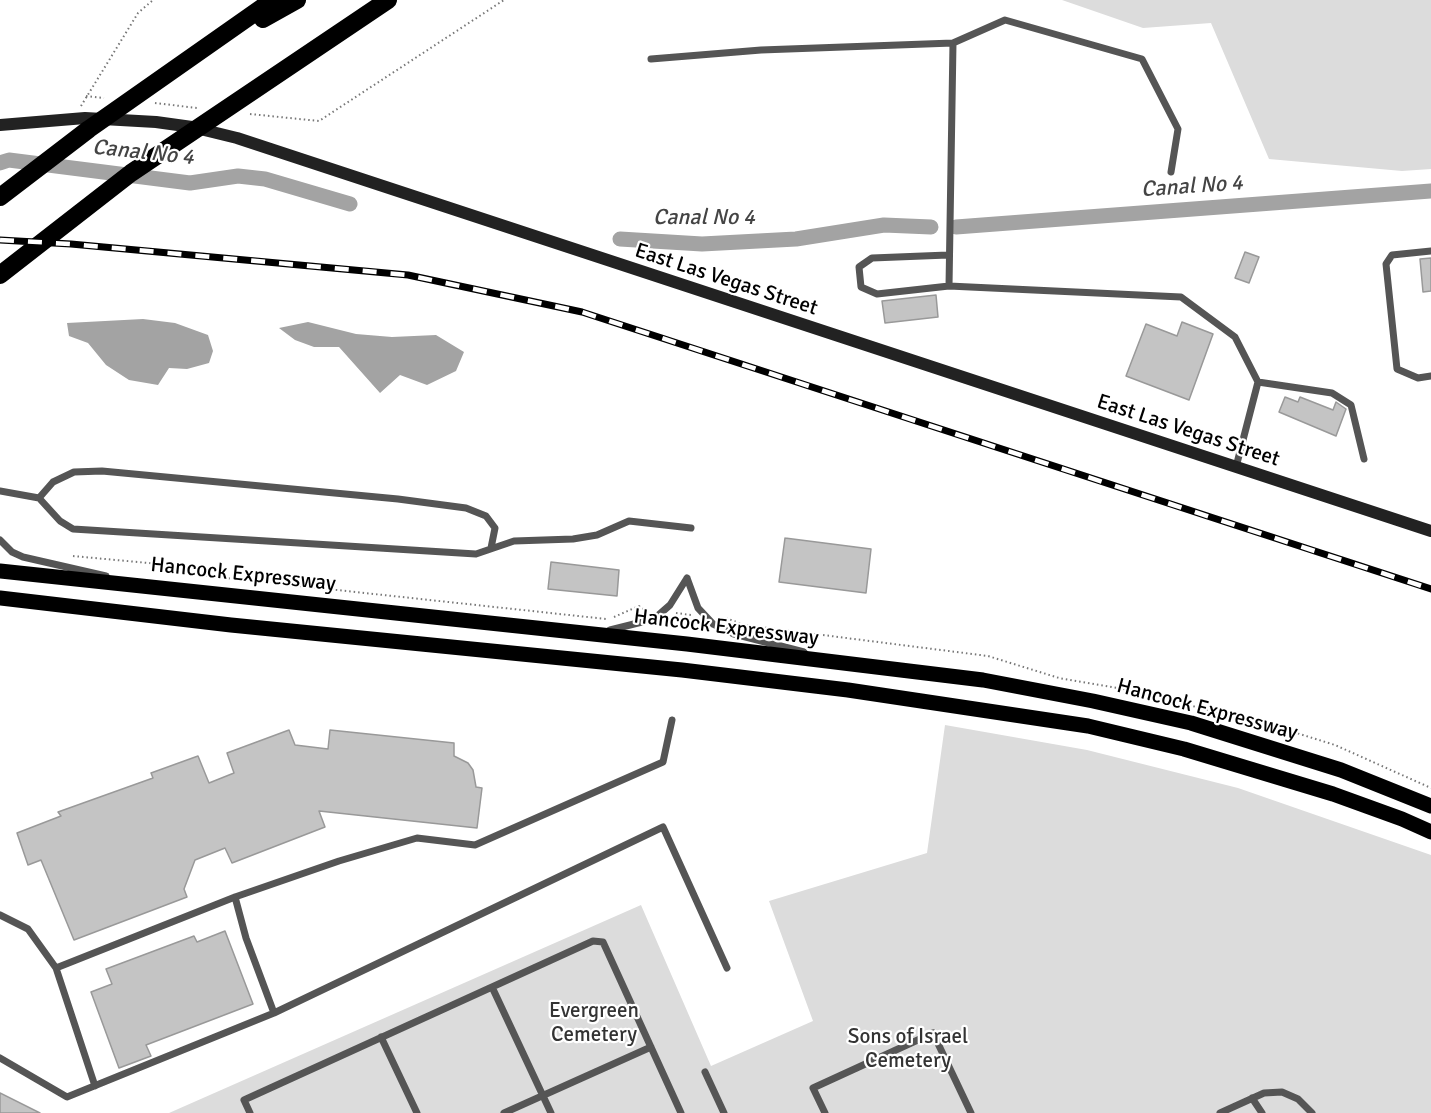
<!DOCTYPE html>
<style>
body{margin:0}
canvas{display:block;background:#fff}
</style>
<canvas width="1431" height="1113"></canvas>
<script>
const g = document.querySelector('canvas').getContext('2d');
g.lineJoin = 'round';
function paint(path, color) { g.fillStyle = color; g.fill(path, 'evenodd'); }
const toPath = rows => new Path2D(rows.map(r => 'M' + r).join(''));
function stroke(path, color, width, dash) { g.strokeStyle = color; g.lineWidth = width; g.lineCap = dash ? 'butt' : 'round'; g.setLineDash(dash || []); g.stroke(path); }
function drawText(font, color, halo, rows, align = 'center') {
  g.font = font + ' Signika,sans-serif'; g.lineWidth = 4.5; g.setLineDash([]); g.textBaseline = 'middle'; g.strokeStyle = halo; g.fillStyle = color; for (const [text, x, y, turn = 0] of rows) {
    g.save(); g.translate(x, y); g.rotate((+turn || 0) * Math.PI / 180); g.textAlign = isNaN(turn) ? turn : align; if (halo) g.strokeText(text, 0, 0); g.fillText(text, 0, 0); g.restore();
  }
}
const green = toPath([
 [1062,0,1431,0,1431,169,1402,171,1269,159,1211,23,1143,28],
 [945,725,1087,750,1238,788,1431,855,1431,1113,169,1113,641,905,711,1066,813,1021,769,901,927,853]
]);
const water = toPath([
 [143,319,175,323,208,335,213,351,209,363,187,369,169,368,158,385,129,380,106,365,88,343,69,336,67,323],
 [308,322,356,334,392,337,436,335,464,352,456,371,427,385,400,375,380,393,339,347,314,347,295,340,279,328]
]);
const canal = toPath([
 [0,163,9,160,190,183,238,176,265,179,350,204],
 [956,227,1431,191],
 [620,239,702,244,796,239,884,225,931,227]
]);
const building = toPath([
 [1245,252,1259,257,1249,283,1235,278,1245,252],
 [1431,258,1431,291,1423,292,1420,259,1431,258],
 [936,295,938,317,885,323,882,301,936,295],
 [1182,322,1213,334,1189,400,1126,376,1146,324,1177,336,1182,322],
 [1285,397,1298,402,1300,397,1333,410,1336,402,1346,409,1336,436,1279,412,1285,397],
 [785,538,871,549,866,593,779,582,785,538],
 [551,562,619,570,617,596,548,589,551,562],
 [289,730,295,745,328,749,330,730,454,743,454,756,468,763,473,770,476,787,482,788,477,828,319,811,325,827,232,863,225,848,195,860,184,889,187,897,74,940,41,860,28,865,17,833,61,816,58,812,153,778,151,773,198,756,209,783,234,773,227,753,289,730],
 [225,931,253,1004,146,1045,151,1056,119,1068,91,992,112,984,106,969,194,936,197,942,225,931],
 [0,1093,40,1113,0,1113,0,1093]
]);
const path = toPath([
 [86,96,104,98],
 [155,103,197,108],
 [81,106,138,13,153,0],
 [250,114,319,121,504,0],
 [73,556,170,565,207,576,606,619],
 [676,613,691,615],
 [614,617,639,606,646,611],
 [726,618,744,625,988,656,1059,678,1130,690,1290,731,1335,745,1431,788]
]);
const lane = toPath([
 [953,43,1005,20,1142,59,1178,129,1171,172],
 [651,59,761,50,953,43,949,286,1181,297,1235,337,1258,382,1236,467],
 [1431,251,1392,255,1386,264,1397,369,1418,378,1431,376],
 [948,255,872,258,859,267,861,287,877,294,949,286],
 [1258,382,1332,393,1351,405,1364,459],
 [0,491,39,498,60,521,73,529,476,554,514,541,573,539,597,535,629,521,691,528],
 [39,498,53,482,74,472,102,471,398,499,466,508,486,516,495,528,491,548],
 [0,540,12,552,23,557,106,576],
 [687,578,698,608,713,624,734,634,804,652],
 [610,630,654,619,670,605,687,578],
 [235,897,246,938,274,1013],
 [0,915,28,929,56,968,235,897,339,861,417,838,475,845,663,762,672,720],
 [56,968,95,1086],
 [492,987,551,1113],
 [381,1037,417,1113],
 [0,1058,67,1097,274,1013,663,827,727,968],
 [705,1072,724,1113],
 [1252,1098,1262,1113],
 [250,1113,244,1100,593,941,603,942,681,1113],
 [504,1113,651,1047],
 [825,1113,813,1088,933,1033,971,1113],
 [1220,1113,1264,1093,1282,1092,1298,1099,1312,1113]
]);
const secondary = toPath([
 [0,125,85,118,156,122,192,127,237,138,1431,531]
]);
const primary = toPath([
 [0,571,687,644,983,680,1093,701,1191,723,1341,770,1431,806],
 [0,598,231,625,682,670,848,690,1088,726,1184,749,1333,794,1402,819,1431,832]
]);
const highway = toPath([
 [263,19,297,0],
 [0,197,89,129,273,0],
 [0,275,131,173,388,0]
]);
const rail = toPath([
 [0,240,71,244,408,275,582,312,1431,589]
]);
const streetNames = [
 ["East Las Vegas Street",726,280,18],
 ["East Las Vegas Street",1188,431,18],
 ["Hancock Expressway",243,575,6],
 ["Hancock Expressway",726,628,7],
 ["Hancock Expressway",1207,710,15]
];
const parkNames = [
 ["Evergreen",594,1011],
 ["Cemetery",594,1035],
 ["Sons of Israel",908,1037],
 ["Cemetery",908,1061]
];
const waterNames = [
 ["Canal No 4",143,153,6],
 ["Canal No 4",1192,187,-4],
 ["Canal No 4",704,218]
];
paint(green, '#dcdcdc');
paint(water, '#a3a3a3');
stroke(canal, '#a3a3a3', 15);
paint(building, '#c4c4c4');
stroke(building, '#999', 1.5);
stroke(path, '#777', 2, [1.5, 3]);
stroke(lane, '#555', 7);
stroke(secondary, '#222', 12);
stroke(primary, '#000', 15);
stroke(highway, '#000', 18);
stroke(rail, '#000', 7);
stroke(rail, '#fff', 4.5, [14]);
drawText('21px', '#000', '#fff', streetNames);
drawText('21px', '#333', '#fff', parkNames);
drawText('italic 22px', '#444', '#fff', waterNames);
</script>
